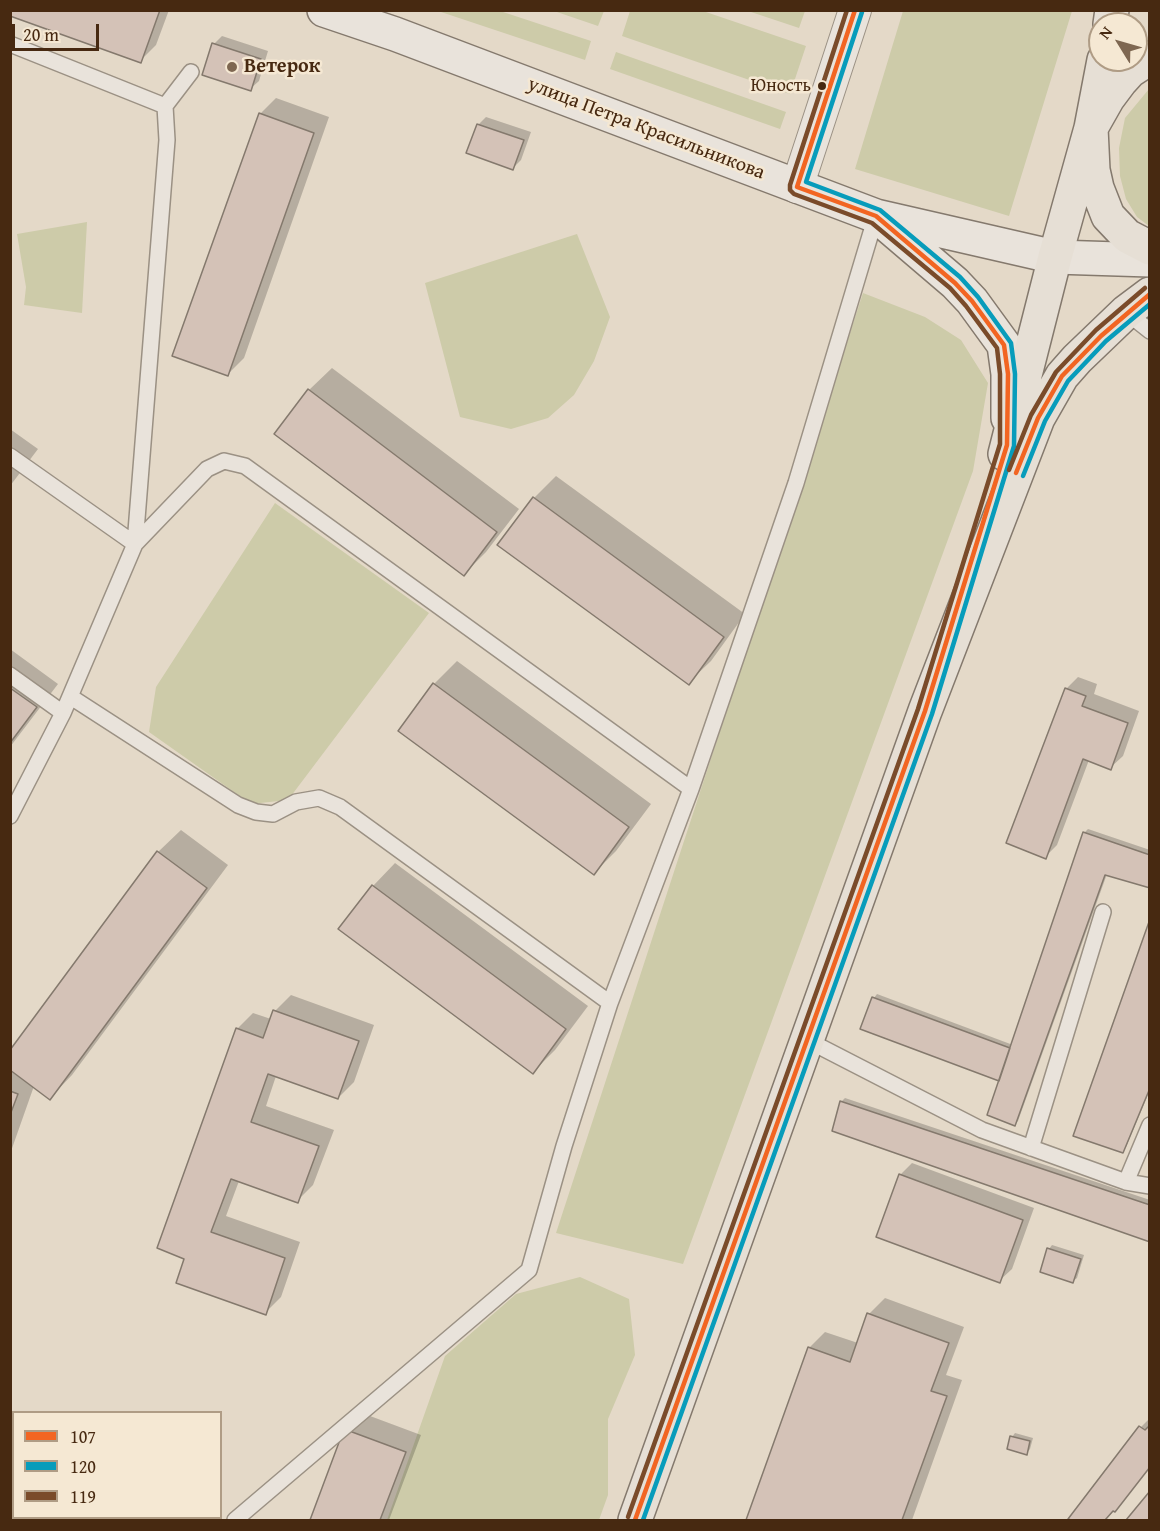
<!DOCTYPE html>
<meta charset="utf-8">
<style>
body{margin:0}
#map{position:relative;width:1160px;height:1531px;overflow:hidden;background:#e4d9c8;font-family:"Gentium Book Plus",serif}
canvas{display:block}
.frame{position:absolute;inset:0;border:12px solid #472911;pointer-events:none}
.legend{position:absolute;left:12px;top:1411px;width:210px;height:108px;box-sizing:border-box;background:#f5e8d3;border:2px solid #af9c85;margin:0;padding:8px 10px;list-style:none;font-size:18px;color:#472911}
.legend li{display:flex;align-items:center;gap:12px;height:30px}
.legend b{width:30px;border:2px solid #af9c85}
.north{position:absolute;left:1088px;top:12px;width:60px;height:60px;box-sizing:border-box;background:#f5e8d3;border:2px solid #af9c85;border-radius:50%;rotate:307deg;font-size:16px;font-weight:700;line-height:24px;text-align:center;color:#472911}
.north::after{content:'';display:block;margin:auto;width:21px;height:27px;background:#7e6751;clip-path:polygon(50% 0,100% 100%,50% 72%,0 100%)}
.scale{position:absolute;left:12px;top:24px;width:87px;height:27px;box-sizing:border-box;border:3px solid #472911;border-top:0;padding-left:8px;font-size:18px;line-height:21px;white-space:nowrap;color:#472911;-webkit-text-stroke:4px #f5e8d3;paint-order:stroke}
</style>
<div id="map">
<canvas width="1160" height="1531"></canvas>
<div class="frame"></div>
<ul class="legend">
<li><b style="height:8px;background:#f26522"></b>107</li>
<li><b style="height:8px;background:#079cbb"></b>120</li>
<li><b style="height:8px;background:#7a4b2a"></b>119</li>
</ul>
<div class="north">N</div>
<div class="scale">20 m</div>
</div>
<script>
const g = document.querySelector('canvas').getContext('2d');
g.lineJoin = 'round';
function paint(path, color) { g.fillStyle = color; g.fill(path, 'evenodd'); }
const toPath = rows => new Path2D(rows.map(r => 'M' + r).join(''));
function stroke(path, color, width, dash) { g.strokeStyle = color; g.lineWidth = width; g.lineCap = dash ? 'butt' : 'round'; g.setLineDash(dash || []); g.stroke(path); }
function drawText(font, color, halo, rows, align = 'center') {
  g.font = font + ' "Gentium Book Plus",serif'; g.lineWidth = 5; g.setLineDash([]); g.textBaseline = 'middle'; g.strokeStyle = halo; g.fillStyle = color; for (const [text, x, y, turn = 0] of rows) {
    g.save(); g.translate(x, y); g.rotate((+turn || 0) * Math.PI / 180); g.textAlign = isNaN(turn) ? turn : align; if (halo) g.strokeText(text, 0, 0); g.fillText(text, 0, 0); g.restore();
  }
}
const green = toPath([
 [438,11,500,11,591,41,585,60],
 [554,11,604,11,598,26],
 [703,11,806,46,790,94,622,36,630,11],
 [748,11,805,11,799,28],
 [903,11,1072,11,1009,216,855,169],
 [616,52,786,112,780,129,610,69],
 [1149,89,1149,226,1137,217,1126,199,1120,176,1119,148,1125,118],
 [87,222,82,313,24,305,26,287,17,234],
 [577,234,610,317,594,361,574,395,548,418,511,429,460,417,425,283],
 [863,293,925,317,961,340,988,383,973,471,683,1264,556,1233],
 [275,503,429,613,288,800,251,804,149,732,156,687],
 [580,1277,629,1299,635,1355,608,1419,608,1495,599,1520,387,1520,445,1356,516,1294]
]);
const shadow = toPath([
 [10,10,169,10,156,45,140,61],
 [222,36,268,51,259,81,250,89,214,44],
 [276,98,329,117,244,358,228,374,260,114],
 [486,117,531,132,521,160,513,168,478,125],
 [332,368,519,509,486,552,463,575,309,390],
 [10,429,38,449,10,486],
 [556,476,745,614,711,661,688,683,534,498],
 [10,649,58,684,10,747],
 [457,661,651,804,616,851,594,873,400,731,434,684],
 [1078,677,1097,684,1094,694,1139,711,1123,756,1110,768,1089,760,1057,845,1045,857,1066,689],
 [1088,829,1150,850,1150,887,1107,874,1018,1121,1014,1125,1001,1080,862,1028,874,998,877,994,1013,1045,1084,833],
 [181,830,228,865,72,1075,50,1098,34,1086,10,1154,10,1052,158,852],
 [395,863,588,1006,555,1050,533,1072,373,886],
 [1150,923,1150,1090,1126,1147,1123,1151],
 [291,995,374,1025,354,1082,338,1098,276,1076,266,1106,334,1130,313,1185,297,1201,239,1181,226,1216,300,1242,281,1297,265,1313,186,1258,237,1029,253,1013,271,1019,275,1011],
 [845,1098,1150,1200,1150,1240,841,1102],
 [912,1163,1034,1208,1012,1269,999,1281,900,1175],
 [1052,1245,1084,1255,1077,1278,1073,1281,1049,1249],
 [885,1298,964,1327,946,1375,962,1380,912,1520,748,1520,809,1348,825,1332,858,1343,869,1314],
 [362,1413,421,1435,389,1520,312,1520,346,1429],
 [1150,1418,1150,1468,1106,1520,1073,1520,1071,1519,1141,1427],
 [1015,1433,1033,1438,1030,1449,1027,1453,1012,1437]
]);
const building = toPath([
 [10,10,160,10,141,63,10,16,10,10],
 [212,43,261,59,251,91,202,75,212,43],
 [259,113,314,133,228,376,172,356,259,113],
 [477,124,524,140,513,170,466,153,477,124],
 [308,389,497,532,464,576,274,434,308,389],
 [533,497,724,637,689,685,497,545,533,497],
 [433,683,629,827,594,875,398,731,433,683],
 [10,688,37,707,10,743,10,688],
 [1065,688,1086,696,1082,706,1128,723,1111,770,1083,759,1046,859,1006,843,1065,688],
 [1083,832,1150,855,1150,888,1105,875,1015,1126,987,1115,1083,832],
 [157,851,207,888,50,1100,10,1070,10,1050,157,851],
 [372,885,566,1029,533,1074,338,929,372,885],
 [1150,919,1150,1088,1123,1153,1073,1136,1150,919],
 [872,997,1010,1048,999,1081,860,1029,872,997],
 [273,1010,359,1041,338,1099,268,1074,251,1122,319,1146,298,1203,231,1179,211,1232,285,1258,266,1315,176,1283,184,1259,157,1248,236,1028,263,1038,273,1010],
 [10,1091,18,1094,10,1115,10,1091],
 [840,1101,1150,1205,1150,1242,832,1131,840,1101],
 [899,1174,1023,1220,1000,1283,876,1237,899,1174],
 [1047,1248,1081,1259,1073,1283,1040,1272,1047,1248],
 [867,1313,949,1343,931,1391,947,1396,902,1520,746,1520,808,1347,850,1362,867,1313],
 [1150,1425,1150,1467,1115,1512,1113,1511,1105,1520,1071,1520,1068,1519,1139,1426,1145,1430,1150,1425],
 [344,1429,406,1452,380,1520,310,1520,344,1429],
 [1010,1436,1030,1441,1027,1455,1007,1449,1010,1436],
 [1150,1491,1150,1520,1126,1520,1150,1491]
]);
const lane = toPath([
 [10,44,165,106,191,72],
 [1126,312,1150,331],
 [10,456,135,544],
 [135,544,167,140,165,106],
 [10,675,63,713],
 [71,697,238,805,256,812,273,814,296,802,319,798,340,807,610,1003],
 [691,789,796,483,876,216],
 [10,816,63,713,135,544,207,469,224,461,245,466,691,789,610,1003,564,1146,529,1270,235,1520],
 [807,1040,982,1130,1126,1182,1150,1186],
 [1031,1148,1103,912],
 [1126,1182,1150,1125]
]);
const street = toPath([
 [797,187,855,10]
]);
const secondary = toPath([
 [324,10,395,34,876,216,1055,257,1150,260],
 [880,219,955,283,972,301,1004,345,1008,374,1008,418]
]);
const primary = toPath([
 [1110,24,1112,10],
 [1150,58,1130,71,1120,82,1108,98,1091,128,1093,170,1097,188,1108,216,1127,236,1150,248],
 [1005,454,1055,257,1091,128,1104,60],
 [635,1520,925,711,1038,418,1062,376,1077,359,1126,312,1150,294]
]);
const bus1 = toPath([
 [1016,473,1038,418,1062,376,1101,336,1150,294],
 [635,1520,925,711,1007,445,1008,374,1004,345,972,301,955,283,876,216,797,187,855,10]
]);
const bus2 = toPath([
 [1023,476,1045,421,1068,381,1106,341,1150,304],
 [643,1520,932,714,1014,446,1015,374,1011,343,978,297,960,277,880,210,806,182,862,12]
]);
const bus3 = toPath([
 [1009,470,1031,415,1056,372,1096,330,1145,288],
 [628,1517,918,709,1000,444,1000,374,997,348,966,306,950,288,872,223,794,194,790,190,790,185,847,10]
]);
const markers = [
 [232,67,6,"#7e6751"],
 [822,86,5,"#472911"]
];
const busNames = [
 ["Юность",811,86]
];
const poiNames = [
 ["Ветерок",244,67]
];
const streetNames = [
 ["улица Петра Красильникова",646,129,21]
];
paint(green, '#cdcba9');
paint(shadow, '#0003');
paint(building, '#d4c2b7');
stroke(building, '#84796d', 1.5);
stroke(lane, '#9b9184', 18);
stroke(street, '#9b9184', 34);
stroke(secondary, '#84796d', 36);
stroke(primary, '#84796d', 36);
stroke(lane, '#e9e3db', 15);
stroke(street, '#e9e3db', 32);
stroke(secondary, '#e9e3db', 33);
stroke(primary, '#e6dfd5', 33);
stroke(bus1, '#f26522', 4.5);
stroke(bus2, '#079cbb', 4.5);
stroke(bus3, '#7a4b2a', 4.5);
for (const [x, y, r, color] of markers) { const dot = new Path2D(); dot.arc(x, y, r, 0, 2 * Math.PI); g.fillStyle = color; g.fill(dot); stroke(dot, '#f5e8d3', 2); }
drawText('18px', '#472911', '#f5e8d3', busNames, 'right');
drawText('bold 20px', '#472911', '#f5e8d3', poiNames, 'left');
drawText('20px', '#472911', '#f5e8d3', streetNames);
</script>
